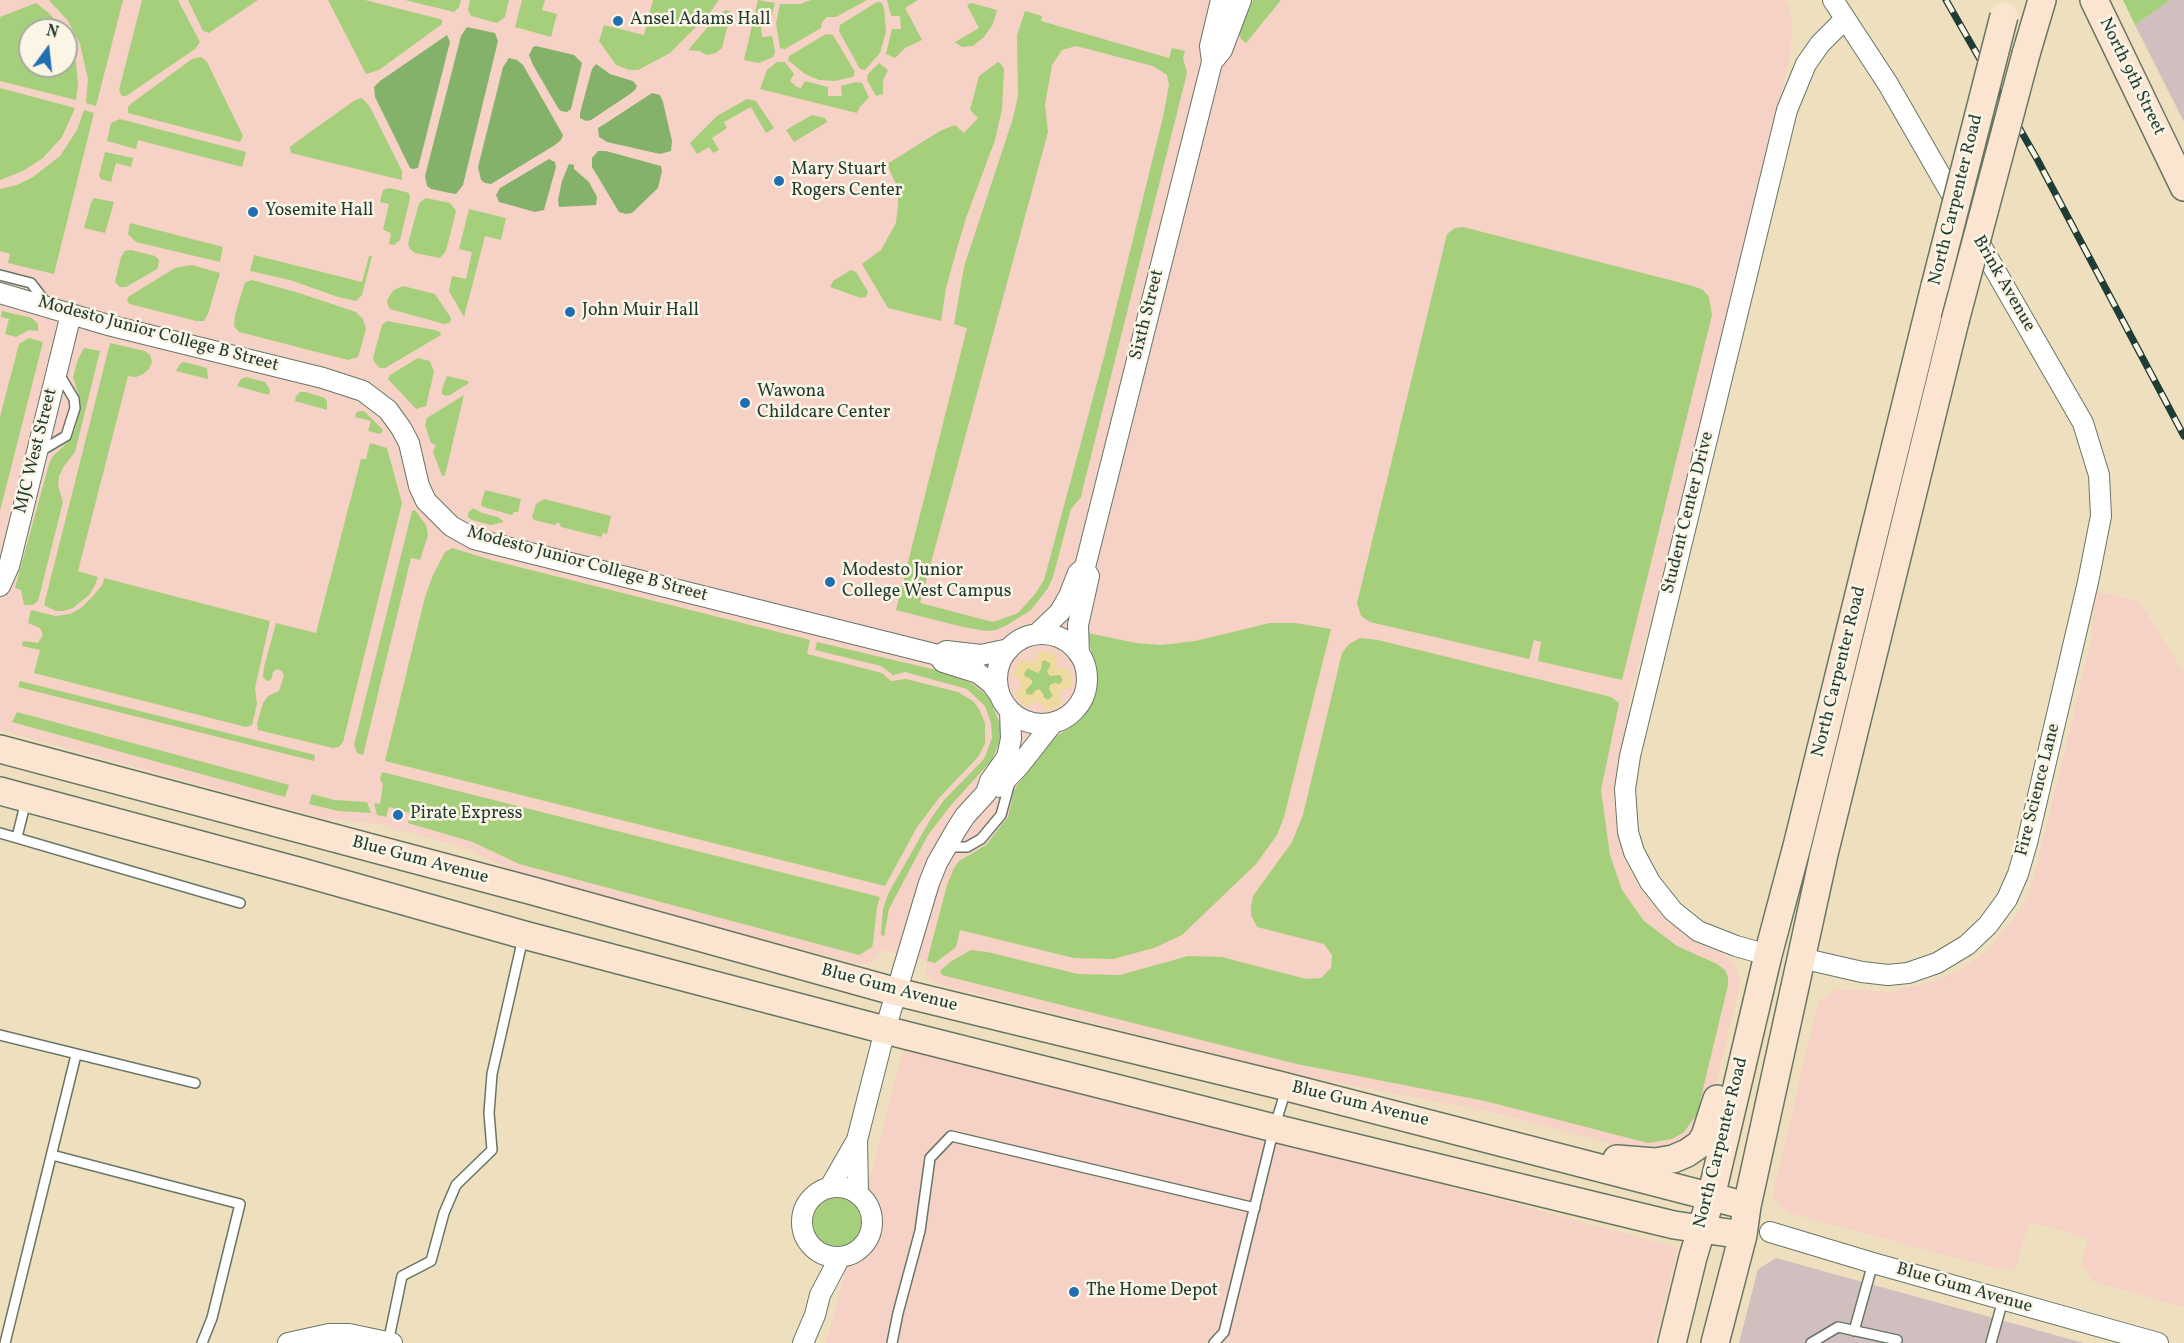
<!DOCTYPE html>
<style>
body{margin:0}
#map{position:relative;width:2184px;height:1343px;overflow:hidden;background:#eee0bf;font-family:Vollkorn,serif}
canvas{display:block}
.north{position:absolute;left:18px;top:18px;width:60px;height:60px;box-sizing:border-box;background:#fcf5e5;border:2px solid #a4ab9e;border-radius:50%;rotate:15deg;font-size:16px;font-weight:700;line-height:24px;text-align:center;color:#1f3d34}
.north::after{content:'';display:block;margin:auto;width:21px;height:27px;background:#1f6fb2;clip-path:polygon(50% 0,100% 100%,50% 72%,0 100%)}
</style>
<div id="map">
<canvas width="2184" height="1343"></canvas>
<div class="north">N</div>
</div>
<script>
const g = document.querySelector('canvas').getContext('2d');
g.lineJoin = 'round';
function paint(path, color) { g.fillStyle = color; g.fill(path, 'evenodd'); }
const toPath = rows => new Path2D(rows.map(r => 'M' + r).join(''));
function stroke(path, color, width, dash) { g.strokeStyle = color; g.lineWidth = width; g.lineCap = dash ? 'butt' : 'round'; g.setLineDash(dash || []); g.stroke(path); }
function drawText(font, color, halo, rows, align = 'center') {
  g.font = font + ' Vollkorn,serif'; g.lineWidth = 5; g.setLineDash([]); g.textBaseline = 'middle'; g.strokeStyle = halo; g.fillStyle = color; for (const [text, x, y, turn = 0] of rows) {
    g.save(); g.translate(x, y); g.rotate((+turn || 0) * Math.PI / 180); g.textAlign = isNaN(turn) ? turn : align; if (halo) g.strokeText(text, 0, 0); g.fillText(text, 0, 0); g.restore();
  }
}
const built = toPath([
 [0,0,1785,0,1789,7,1793,30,1789,60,1690,473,1630,695,1625,740,1614,795,1617,830,1624,860,1637,884,1668,923,1698,943,1723,954,1732,961,1738,972,1740,984,1736,1001,1710,1109,1703,1126,1667,1152,1629,1148,1487,1111,1313,1078,941,985,932,981,927,976,926,970,927,961,881,950,876,959,867,964,858,964,524,876,465,848,378,824,321,818,0,730],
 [30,30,66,30,66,66,30,66],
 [2097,591,2139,601,2184,673,2184,1307,2090,1281,2091,1276,2086,1274,2087,1269,2081,1267,2088,1238,2029,1222,2015,1270,2002,1267,1997,1269,1789,1213,1780,1207,1773,1195,1817,1006,1821,999,1823,999,1837,989,1894,992,1901,988,1924,984,1960,970,1987,951,2020,911,2030,889,2038,861,2092,637,2094,606],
 [906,1040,1678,1248,1654,1343,826,1343]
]);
const industrial = toPath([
 [2170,0,2184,0,2184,122,2135,25],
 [1776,1258,2084,1343,1739,1343,1758,1269]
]);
const green = toPath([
 [49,0,123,0,96,106,86,103,88,79,80,44,68,21],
 [142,0,178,0,200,42,195,49,126,96,122,96,119,90],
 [188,0,258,0,209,33,203,31],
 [328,0,365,0,440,19,442,20,442,24,379,70,366,74],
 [405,0,461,0,459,7,454,12],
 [470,0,509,0,505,17,497,23,471,16,468,10],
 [522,0,545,0,542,10,557,14,551,37,515,27],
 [653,0,719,0,709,14,670,53,638,70,629,70,616,65,599,41,604,25,644,35],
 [758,0,775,3,770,23,762,23,761,27,762,37,772,36,775,51,773,57,759,63,744,60],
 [811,0,867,0,836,17,827,17,822,22,821,28,785,49,780,48,776,23,780,4,800,4],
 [887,0,918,0,905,8,922,40,905,48,895,58,886,54,892,29,901,29,900,16,891,16],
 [1253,0,1281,0,1246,43,1241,39,1239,33],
 [2123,0,2170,0,2135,25],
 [877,2,882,3,884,8,886,32,880,53,865,70,860,69,839,31,840,25],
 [36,3,50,14,62,30,30,30,30,66,66,66,66,36,76,63,78,85,76,100,0,81,0,17],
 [971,3,997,10,993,24,984,37,973,46,962,47,955,42,979,28,967,5],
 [726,10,731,12,722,48,716,53,707,55,699,51,688,50,717,16],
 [1025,11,1042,16,1041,21,1169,58,1172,48,1185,51,1183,58,1187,73,1082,492,1081,497,1071,509,1053,577,1048,588,1031,610,1007,625,996,630,986,631,963,627,896,610,967,328,954,324,964,267,1013,118,1018,96,1017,35],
 [1076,46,1153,66,1167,75,1169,85,1163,117,1105,353,1044,580,1035,594,1018,613,993,622,920,603,1048,132,1045,104,1052,65,1062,50],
 [826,34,833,35,855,72,853,77,835,81,819,80,805,74,788,60,789,56],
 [201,57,207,62,243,136,240,142,128,113,128,107,132,103,192,59],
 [777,62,785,62,794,74,790,81,797,87,801,88,805,81,828,87,828,96,842,96,841,86,856,82,862,83,869,97,860,107,857,113,760,89,767,70],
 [998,62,1001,64,1004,69,1002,109,995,140,966,218,958,245,946,288,941,321,888,308,862,264,881,250,896,223,898,204,898,189,887,164,940,131,955,125,964,133,978,118,970,110,979,76],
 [879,63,888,70,883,80,883,94,876,96,867,80,868,74],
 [0,88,75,108,62,137,43,158,23,171,0,180],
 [362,98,370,107,402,171,402,180,291,153,290,147,295,143,355,100],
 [747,99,756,101,774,128,766,133,751,107,724,122,727,128,712,138,719,150,713,153,709,147,697,154,690,143,717,116],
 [84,110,94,113,54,274,8,263,10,254,0,251,0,189,17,185,33,177,60,156,77,130],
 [812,115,825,118,827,122,794,142,786,130],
 [120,119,246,152,242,167,138,140,136,149,107,141,111,123],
 [105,152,133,158,131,167,116,163,111,182,101,179,99,175],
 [390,188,409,193,410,198,400,240,394,245,389,244,391,233,383,230,389,204,380,202,383,190],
 [94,198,114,202,105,233,84,228,91,203],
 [426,198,450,203,456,211,446,251,440,258,415,253,410,249,408,244,419,203],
 [469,209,506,218,501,240,485,236,464,317,449,291,452,276,466,279,472,252,459,249],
 [130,223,223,247,220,262,136,242,128,234],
 [1463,227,1693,286,1703,290,1709,297,1712,315,1622,680,1538,661,1541,642,1534,640,1529,659,1370,622,1361,616,1357,603,1447,234,1455,228],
 [131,250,155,256,159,260,158,266,157,269,126,287,120,287,115,282,121,257,125,251],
 [254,255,362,282,369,256,372,256,362,295,356,301,338,297,290,280,250,271],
 [192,265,220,273,208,314,204,321,196,321,130,304,127,301,128,297,175,268],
 [851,270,856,272,868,292,866,297,861,298,830,287,833,281],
 [252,280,296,292,356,312,363,319,366,329,358,357,348,360,239,332,234,326,235,315,244,285,246,282],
 [403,286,435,294,451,318,450,323,444,324,390,309,387,303,388,298,394,290],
 [2,311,32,318,38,324,38,331,29,330,16,337,5,334,9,319,1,317],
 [387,321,435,330,440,332,441,335,385,368,380,368,375,363,373,358,382,325],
 [29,338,43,342,0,511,0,417,19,344],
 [110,343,145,351,150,355,152,362,149,369,143,374,136,377,128,376,78,571,98,577,95,585,89,595,73,608,63,611,56,611,44,605],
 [84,348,100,351,75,452,64,466,59,476,58,485,63,502,38,601,33,605,24,605,21,590,15,588,49,464,53,456,69,441,75,430,81,404,73,377,78,359],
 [418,358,430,361,434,372,426,406,416,409,388,379,390,375],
 [184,362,207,368,208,379,176,371,180,364],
 [447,376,468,381,469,383,450,395,446,396,442,394,442,389],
 [246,377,265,382,270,390,269,395,237,386,241,379],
 [300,392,306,392,325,398,327,402,327,410,295,401,296,396],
 [464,395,445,475,442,476,434,455,433,451,436,445,431,443,425,425,427,418],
 [360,411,364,411,383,430,380,434,368,431,371,421,355,417,356,413],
 [370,443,387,448,402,503,343,742,339,747,333,748,258,730,257,724,263,703,268,696,279,691,284,676,282,671,277,669,273,672,271,680,268,681,263,678,264,667,276,623,316,633,361,459,366,459],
 [485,490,521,499,518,512,514,512,512,515,483,507,481,505],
 [544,499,611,516,607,534,603,533,601,537,561,527,558,522,555,525,534,520,532,517,536,504],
 [473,508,482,513,498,517,504,522,491,525,472,520,468,517,468,513],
 [415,510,426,525,428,535,420,560,411,558,363,755,357,753,354,745,412,511],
 [452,548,491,560,810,640,807,654,882,673,891,681,906,679,958,692,973,701,979,709,985,723,985,744,978,757,939,798,917,827,885,886,385,761,425,597,433,575,445,552],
 [104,578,270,621,255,688,257,704,252,725,246,727,34,673,40,650,22,646,23,641,38,643,43,635,40,628,28,623,31,610,55,616,70,614,81,608,93,596,103,584],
 [1270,623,1295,623,1331,629,1284,817,1277,835,1256,864,1182,935,1154,948,1113,959,1074,958,960,930,956,947,935,963,927,961,947,885,954,868,959,861,986,845,1008,817,1014,791,1019,783,1055,737,1073,725,1090,706,1094,698,1096,680,1088,633,1136,643,1162,645,1195,641],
 [1360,638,1378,640,1611,697,1619,703,1601,790,1610,855,1622,890,1644,921,1677,946,1717,964,1725,970,1728,977,1728,985,1697,1114,1684,1132,1672,1139,1648,1143,1485,1101,1297,1064,942,975,940,971,950,962,971,950,987,952,1078,974,1120,975,1188,956,1222,957,1306,979,1321,978,1331,968,1332,955,1324,944,1257,927,1251,915,1251,907,1253,896,1292,842,1303,815,1342,653,1349,644],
 [817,642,936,670,971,683,989,697,1000,724,1000,740,992,760,951,805,928,835,889,909,884,936,881,935,883,909,888,894,930,820,944,800,984,759,992,738,991,723,985,706,967,689,905,672,893,675,881,666,815,650],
 [1046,660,1051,664,1048,672,1060,675,1063,681,1059,685,1054,683,1051,691,1053,696,1048,700,1044,698,1043,693,1036,690,1032,695,1026,694,1025,691,1029,686,1030,678,1025,677,1024,673,1028,668,1038,673,1042,661],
 [20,681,315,755,314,761,18,687],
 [17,712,289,785,285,797,12,722],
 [382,772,880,897,877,907,873,943,872,947,859,955,519,864,473,842,408,823,410,813,389,807,386,817,377,815,374,803,380,804,383,784,380,779],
 [312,794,334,800,367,802,371,813,338,811,309,804],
 '813 1222a24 24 0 1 1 48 0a24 24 0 1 1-48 0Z'
]);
const forest = toPath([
 [467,27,495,33,498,41,463,185,456,194,450,193,431,189,427,186,425,176,461,36],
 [447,35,450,42,418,168,413,169,410,168,375,97,374,87,380,81],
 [536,46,574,55,582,63,571,109,567,112,561,111,558,108,533,65,529,55,533,47],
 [509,58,517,60,523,65,563,135,561,140,555,145,491,184,485,183,481,180,478,167,503,67],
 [596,64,610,74,633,81,637,86,635,90,630,94,591,120,586,121,580,118,580,113,592,69],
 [652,93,660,95,663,102,672,141,671,151,660,154,607,142,599,137,598,128,603,125],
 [598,151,606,151,661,166,662,171,658,188,632,213,626,214,619,212,592,167,592,158],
 [549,159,555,162,556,167,544,210,535,212,499,202,496,195,500,188],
 [569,164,574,165,574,169,589,182,597,197,596,205,559,207,558,200,562,181]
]);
const sand = toPath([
 [1045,651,1057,656,1056,664,1060,669,1069,669,1072,684,1071,688,1063,689,1059,694,1062,703,1057,707,1045,711,1043,705,1039,702,1033,702,1027,707,1020,701,1015,693,1020,689,1021,683,1018,678,1013,676,1018,663,1022,659,1028,662,1034,662,1038,657,1038,652],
 [1045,660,1051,664,1047,672,1050,676,1060,675,1063,679,1060,684,1054,683,1050,685,1049,689,1053,696,1048,700,1044,698,1040,689,1036,690,1032,695,1026,694,1026,689,1032,684,1032,680,1025,677,1024,673,1028,668,1038,673,1041,669,1042,661]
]);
const lane = toPath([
 [0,275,31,283,47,304],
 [39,452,66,436,75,408,74,399,59,374],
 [0,833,240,903],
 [17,837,26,801],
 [946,847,967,847,981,839,1001,815,1010,782],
 [0,1035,195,1083],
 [52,1155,240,1204,212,1318,202,1343],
 [1854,1331,1873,1263],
 [5,1343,76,1055],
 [388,1343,402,1276,431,1261,444,1213,456,1185,492,1150,489,1113,492,1074,523,938],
 [892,1343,898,1313,920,1231,930,1158,951,1136,1255,1208],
 [1214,1343,1224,1332,1274,1128,1286,1090],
 [1811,1343,1838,1327,1897,1340],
 [1991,1343,2003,1300]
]);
const street = toPath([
 [1214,60,1222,50,1241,0],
 [0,293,108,325,323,378,363,391,388,410,401,428,409,443,419,486,426,501,451,526,474,539,938,655,943,662,978,673,992,684,999,694],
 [0,586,9,566,71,314],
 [1037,634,1060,612,1069,596,1078,573,1085,567,1212,62,1210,46,1221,0],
 '997 679a45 45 0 1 1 90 0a45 45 0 1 1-90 0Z',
 [943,653,946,651,981,655,1009,649],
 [1079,654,1078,625,1089,576,1087,573],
 [999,787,1019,766,1052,724],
 [1768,955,1736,946,1698,931,1673,911,1650,882,1634,852,1628,832,1625,789,1630,756,1787,110,1806,64,1820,44,1845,19],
 [1801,958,1862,972,1888,975,1908,973,1937,963,1967,945,1988,925,2007,899,2018,874,2027,843,2088,582,2101,516,2099,475,2083,423,1888,84,1833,0],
 [857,1140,858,1194],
 '802 1222a35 35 0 1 1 70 0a35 35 0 1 1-70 0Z',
 [830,1187,857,1140,885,1030,929,883,937,863,956,830,965,816,986,793,990,781,1007,757,1011,739,1010,711],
 [1770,1232,1873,1263,2158,1343],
 [288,1343,329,1334,349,1334,392,1343],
 [803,1343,815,1315,820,1295,840,1257]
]);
const secondary = toPath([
 [2094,0,2184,187],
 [2026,54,2042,0],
 [0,749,533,891,897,992,1279,1085,1747,1206],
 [0,791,305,873,524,935,885,1030,1274,1128,1674,1225,1743,1235],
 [1617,1159,1655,1162,1673,1159,1687,1153,1700,1144,1705,1136,1717,1099],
 [1672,1343,1693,1257,1711,1197,1768,955,1797,846,1935,286],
 [1715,1343,1743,1235,1747,1206,1824,854,1955,321]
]);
const rail = toPath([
 [1946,0,2037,159,2184,436]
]);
const secondaryBridge = toPath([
 [1935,286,2004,16],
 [1955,321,2026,54]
]);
const markers = [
 [618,21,6,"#1f6fb2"],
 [779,181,6,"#1f6fb2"],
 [253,212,6,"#1f6fb2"],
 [570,312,6,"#1f6fb2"],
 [745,403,6,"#1f6fb2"],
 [830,582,6,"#1f6fb2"],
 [398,815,6,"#1f6fb2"],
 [1074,1292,6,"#1f6fb2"]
];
const poiNames = [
 ["Ansel Adams Hall",630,21],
 ["Mary Stuart",791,171],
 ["Rogers Center",791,192],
 ["Yosemite Hall",265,212],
 ["John Muir Hall",582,312],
 ["Wawona",757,393],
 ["Childcare Center",757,414],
 ["Modesto Junior",842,572],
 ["College West Campus",842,593],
 ["Pirate Express",410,815],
 ["The Home Depot",1086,1292]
];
const streetNames = [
 ["North 9th Street",2131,77,64],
 ["North Carpenter Road",1957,200,-76],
 ["Brink Avenue",2003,284,60],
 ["Sixth Street",1148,315,-76],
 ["Modesto Junior College B Street",158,335,15],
 ["MJC West Street",37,451,-76],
 ["Student Center Drive",1689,513,-76],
 ["Modesto Junior College B Street",587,565,15],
 ["North Carpenter Road",1840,672,-76],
 ["Fire Science Lane",2039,790,-76],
 ["Blue Gum Avenue",420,861,15],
 ["Blue Gum Avenue",889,989,15],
 ["Blue Gum Avenue",1360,1105,14],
 ["North Carpenter Road",1722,1143,-76],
 ["Blue Gum Avenue",1964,1289,16]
];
paint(built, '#f6d1c5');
paint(industrial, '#d1bfbf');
paint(green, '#a5cf7b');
paint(forest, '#84b26b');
paint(sand, '#eeda9e');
stroke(lane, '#677665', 12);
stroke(street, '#677665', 22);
stroke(secondary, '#677665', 30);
stroke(lane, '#fff', 9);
stroke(street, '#fff', 20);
stroke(secondary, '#fce5d0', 27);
stroke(rail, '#1f3d34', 7);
stroke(rail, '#fcf5e5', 4.5, [14]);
stroke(secondaryBridge, '#677665', 30, []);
stroke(secondaryBridge, '#fce5d0', 27);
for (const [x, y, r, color] of markers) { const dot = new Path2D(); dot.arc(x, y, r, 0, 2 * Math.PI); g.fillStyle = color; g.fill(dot); stroke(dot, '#fcf5e5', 2); }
drawText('18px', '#1f3d34', '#fcf5e5', poiNames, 'left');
drawText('18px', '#1f3d34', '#fcf5e5', streetNames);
</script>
